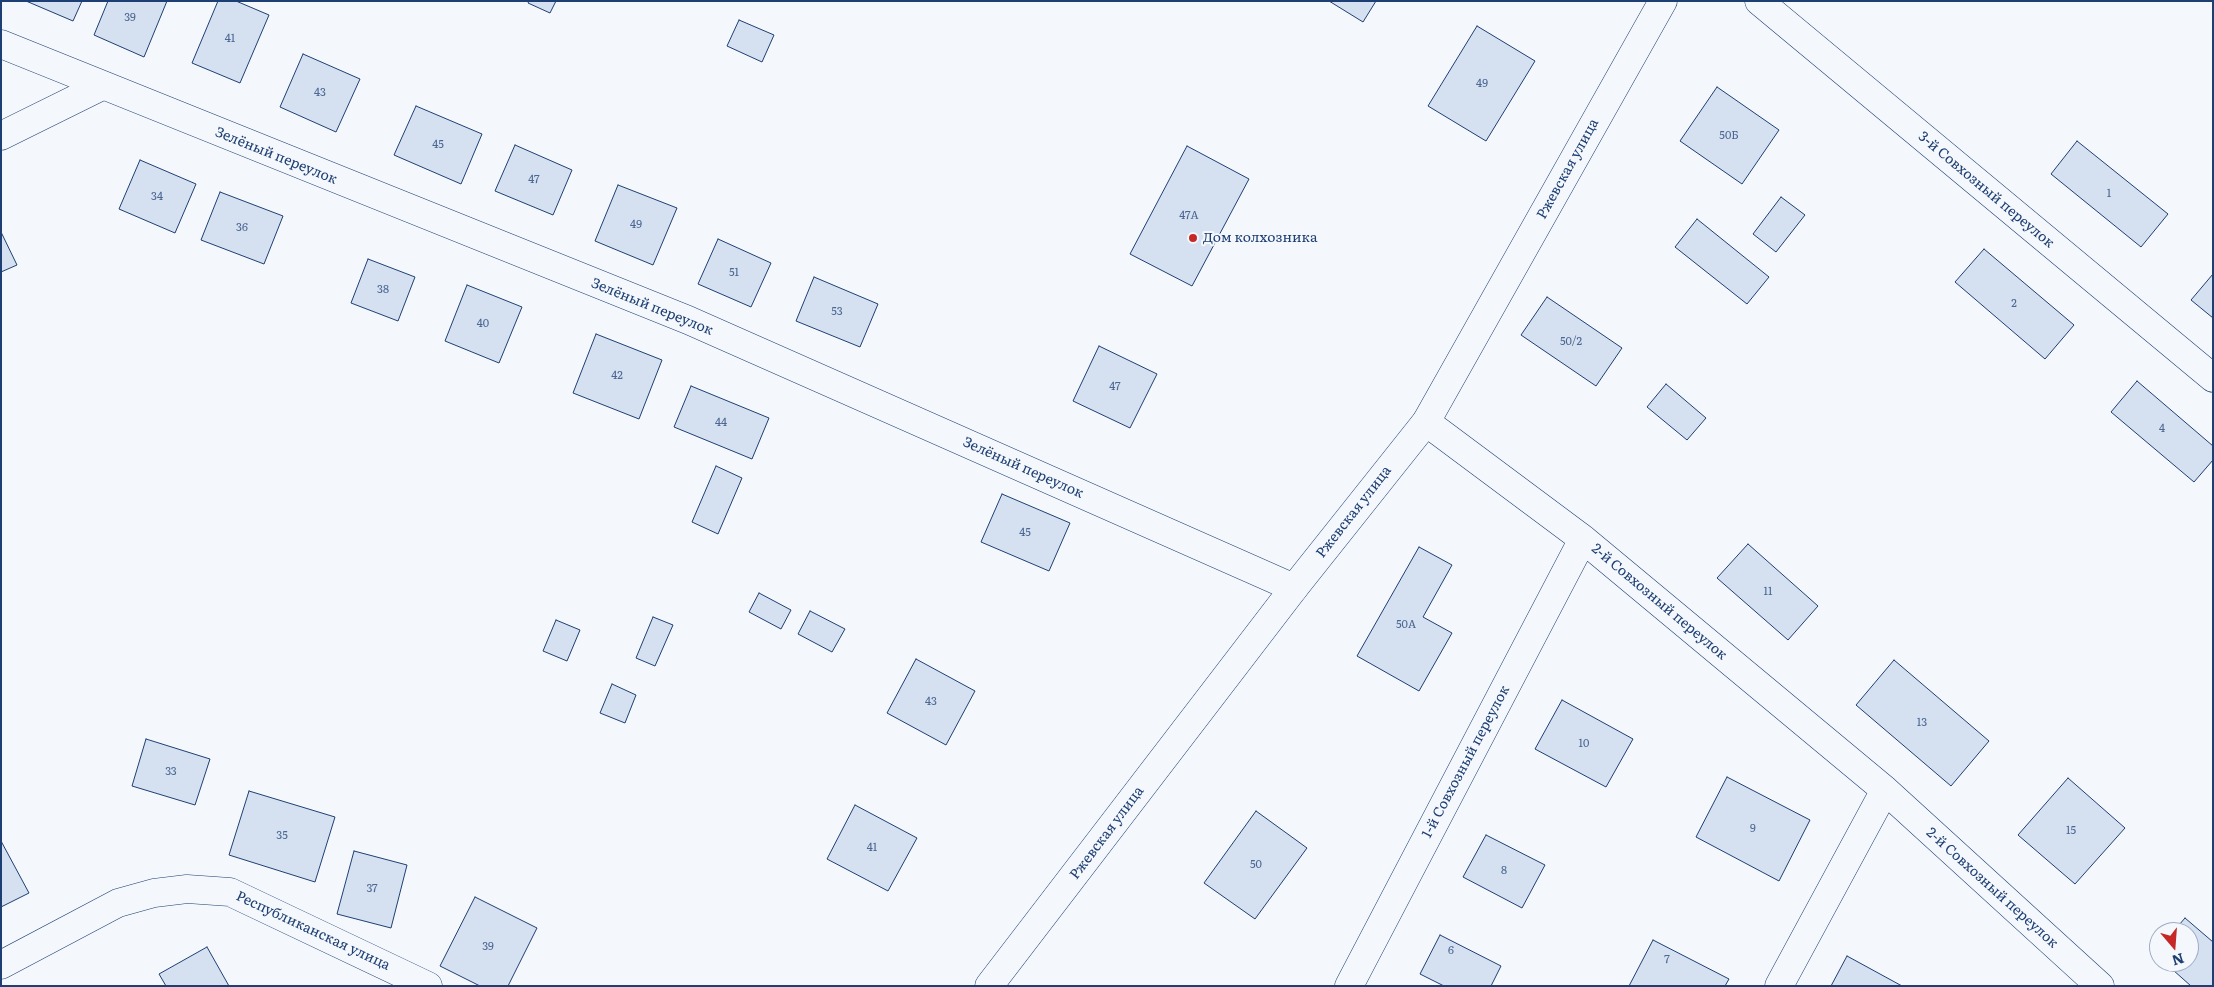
<!DOCTYPE html>
<meta charset="utf-8">
<style>
body{margin:0}
#map{position:relative;width:2214px;height:987px;overflow:hidden;background:#f4f7fb;font-family:Literata,serif}
canvas{display:block}
.frame{position:absolute;inset:0;border:2px solid #1d3f73;pointer-events:none}
.north{position:absolute;left:2149px;top:922px;width:50px;height:50px;box-sizing:border-box;background:#f4f7fb;border:1px solid #9eadc5;border-radius:50%;rotate:162deg;font-size:14px;font-weight:700;line-height:20px;text-align:center;color:#1d3f73}
.north::after{content:'';display:block;margin:auto;width:18px;height:22px;background:#c62828;clip-path:polygon(50% 0,100% 100%,50% 72%,0 100%)}
</style>
<div id="map">
<canvas width="2214" height="987"></canvas>
<div class="frame"></div>
<div class="north">N</div>
</div>
<script>
const g = document.querySelector('canvas').getContext('2d');
g.lineJoin = 'round';
function paint(path, color) { g.fillStyle = color; g.fill(path, 'evenodd'); }
const toPath = rows => new Path2D(rows.map(r => 'M' + r).join(''));
function stroke(path, color, width, dash) { g.strokeStyle = color; g.lineWidth = width; g.lineCap = dash ? 'butt' : 'round'; g.setLineDash(dash || []); g.stroke(path); }
function drawText(font, color, halo, rows, align = 'center') {
  g.font = font + ' Literata,serif'; g.lineWidth = 4; g.setLineDash([]); g.textBaseline = 'middle'; g.strokeStyle = halo; g.fillStyle = color; for (const [text, x, y, turn = 0] of rows) {
    g.save(); g.translate(x, y); g.rotate((+turn || 0) * Math.PI / 180); g.textAlign = isNaN(turn) ? turn : align; if (halo) g.strokeText(text, 0, 0); g.fillText(text, 0, 0); g.restore();
  }
}
const building = toPath([
 [26,1,82,1,73,21,26,1],
 [108,1,167,1,144,57,94,35,108,1],
 [218,1,236,1,269,15,240,83,192,63,218,1],
 [529,1,556,1,550,13,528,3,529,1],
 [1329,1,1376,1,1363,22,1329,1],
 [739,20,774,35,762,62,727,46,739,20],
 [1477,26,1535,61,1486,141,1428,106,1477,26],
 [303,54,360,79,336,132,280,107,303,54],
 [1717,87,1779,130,1742,184,1680,141,1717,87],
 [416,106,482,134,461,184,394,155,416,106],
 [2077,141,2168,214,2141,247,2051,174,2077,141],
 [515,145,572,170,553,215,495,191,515,145],
 [1187,146,1249,179,1192,286,1130,254,1187,146],
 [140,160,196,184,175,233,119,209,140,160],
 [618,185,677,208,653,265,595,241,618,185],
 [220,192,283,216,264,264,201,240,220,192],
 [1781,197,1805,215,1776,252,1753,234,1781,197],
 [1697,219,1769,277,1747,304,1675,247,1697,219],
 [1,232,17,265,1,272,1,232],
 [718,239,771,263,751,307,698,284,718,239],
 [1984,249,2074,325,2045,359,1955,282,1984,249],
 [368,259,415,277,398,321,351,303,368,259],
 [2213,274,2213,318,2191,300,2213,274],
 [814,277,878,304,860,347,796,321,814,277],
 [467,285,522,307,499,363,445,341,467,285],
 [1547,297,1622,348,1596,386,1521,335,1547,297],
 [596,334,662,360,639,419,573,393,596,334],
 [1099,346,1157,374,1130,428,1073,401,1099,346],
 [2137,381,2213,446,2213,460,2194,482,2111,412,2137,381],
 [1666,384,1706,418,1687,440,1647,407,1666,384],
 [691,386,769,418,752,459,674,427,691,386],
 [716,466,742,478,718,534,692,522,716,466],
 [1002,494,1070,523,1049,571,981,542,1002,494],
 [1748,544,1818,606,1788,640,1717,578,1748,544],
 [1419,547,1452,565,1423,617,1452,633,1419,691,1357,656,1419,547],
 [759,593,791,610,781,629,749,612,759,593],
 [810,611,845,629,832,652,798,634,810,611],
 [653,617,673,625,655,666,636,658,653,617],
 [556,620,580,630,567,661,543,651,556,620],
 [916,659,975,691,946,745,887,713,916,659],
 [1894,660,1989,741,1951,786,1856,705,1894,660],
 [612,684,636,695,625,723,600,713,612,684],
 [1562,700,1633,739,1606,787,1535,749,1562,700],
 [146,739,210,759,195,805,132,786,146,739],
 [1727,777,1810,820,1779,881,1696,837,1727,777],
 [2068,778,2125,828,2075,884,2018,835,2068,778],
 [249,791,335,817,315,882,229,855,249,791],
 [855,805,917,838,888,891,827,859,855,805],
 [1256,811,1307,848,1255,919,1204,883,1256,811],
 [1486,835,1545,865,1522,908,1463,877,1486,835],
 [1,841,29,893,1,907,1,841],
 [354,851,407,865,391,928,337,914,354,851],
 [475,897,537,928,508,986,480,986,440,966,475,897],
 [2185,918,2213,942,2213,986,2191,986,2164,962,2189,962,2189,932,2173,932,2185,918],
 [1440,935,1501,966,1491,986,1444,986,1420,974,1440,935],
 [1653,940,1729,979,1725,986,1629,986,1653,940],
 [207,947,229,986,166,986,159,974,207,947],
 [1847,956,1902,986,1831,986,1847,956]
]);
const minor = toPath([
 [1759,1,2213,378],
 [1,44,688,320,1294,588],
 [1,136,102,86],
 [1426,422,1583,539,1885,790,2100,986],
 [1,965,118,903,154,893,187,889,230,892,428,986],
 [1349,986,1583,539],
 [1779,986,1885,790]
]);
const secondary = toPath([
 [989,986,1294,588,1426,422,1663,1]
]);
const markers = [
 [1193,238,5,"#c62828"]
];
const numberNames = [
 ["39",130,18],
 ["41",230,39],
 ["49",1482,84],
 ["43",320,93],
 ["50Б",1729,136],
 ["45",438,145],
 ["47",534,180],
 ["1",2109,194],
 ["34",157,197],
 ["47А",1189,216],
 ["49",636,225],
 ["36",242,228],
 ["51",734,273],
 ["38",383,290],
 ["2",2014,304],
 ["53",837,312],
 ["40",483,324],
 ["50/2",1571,342],
 ["42",617,376],
 ["47",1115,387],
 ["44",721,423],
 ["4",2162,429],
 ["45",1025,533],
 ["11",1768,592],
 ["50А",1406,625],
 ["43",931,702],
 ["13",1922,723],
 ["10",1584,744],
 ["33",171,772],
 ["9",1753,829],
 ["15",2071,831],
 ["35",282,836],
 ["41",872,848],
 ["50",1256,865],
 ["8",1504,871],
 ["37",372,889],
 ["39",488,947],
 ["6",1451,951],
 ["7",1667,960]
];
const streetNames = [
 ["Зелёный переулок",276,156,22],
 ["Ржевская улица",1568,169,-61],
 ["3-й Совхозный переулок",1986,190,40],
 ["Зелёный переулок",652,307,22],
 ["Зелёный переулок",1023,468,24],
 ["Ржевская улица",1354,512,-52],
 ["2-й Совхозный переулок",1659,602,40],
 ["1-й Совхозный переулок",1466,762,-62],
 ["Ржевская улица",1107,833,-53],
 ["2-й Совхозный переулок",1992,888,42],
 ["Республиканская улица",313,931,25]
];
const poiNames = [
 ["Дом колхозника",1203,238]
];
paint(building, '#d5e0f0');
stroke(building, '#1d3f73', 1);
stroke(minor, '#1d3f73', 29);
stroke(secondary, '#1d3f73', 29);
stroke(minor, '#f4f7fb', 28);
stroke(secondary, '#f4f7fb', 28);
for (const [x, y, r, color] of markers) { const dot = new Path2D(); dot.arc(x, y, r, 0, 2 * Math.PI); g.fillStyle = color; g.fill(dot); stroke(dot, '#f4f7fb', 2); }
drawText('11px', '#4b6792', null, numberNames);
drawText('14px', '#1d3f73', '#f4f7fb', streetNames);
drawText('14px', '#1d3f73', '#f4f7fb', poiNames, 'left');
</script>
